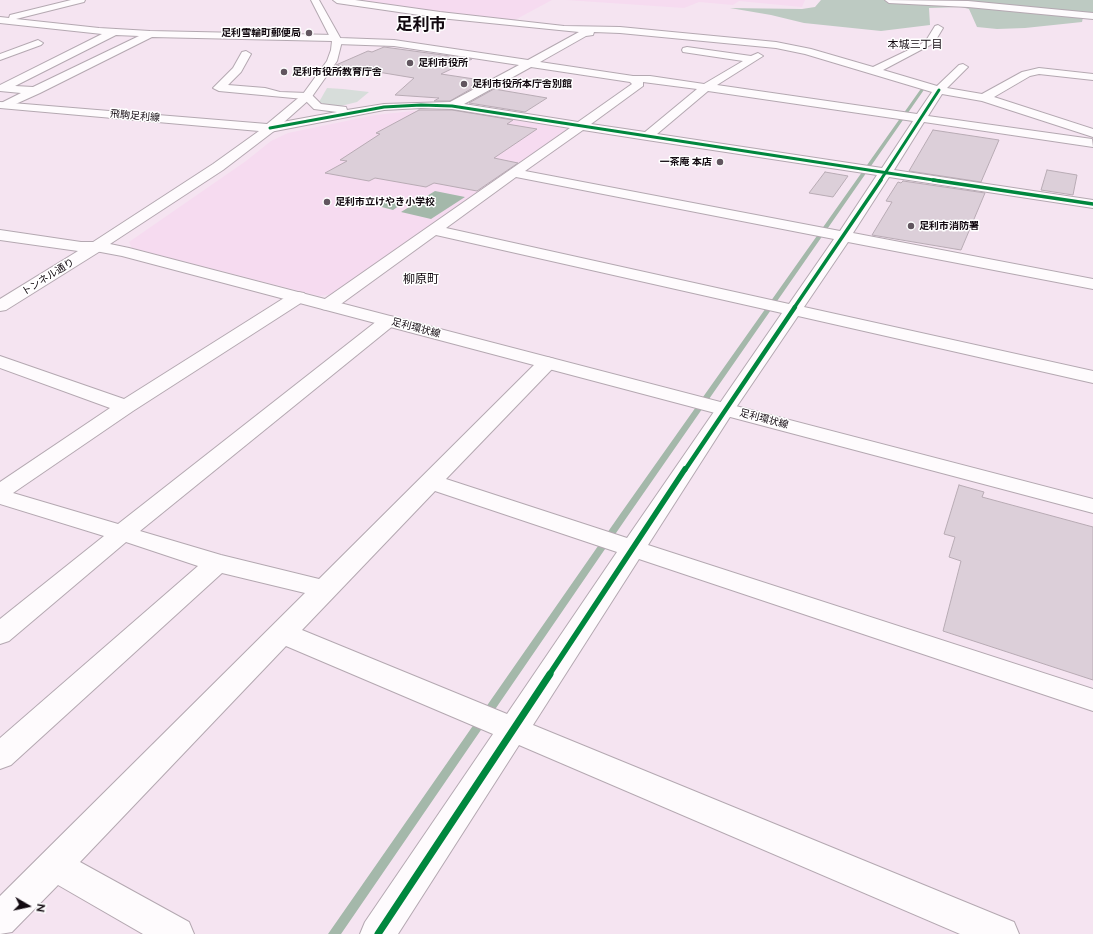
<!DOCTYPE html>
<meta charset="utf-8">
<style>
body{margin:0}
#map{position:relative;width:1093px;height:934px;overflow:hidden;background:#f5e4f1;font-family:Raleway,sans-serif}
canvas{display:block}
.north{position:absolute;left:8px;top:886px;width:40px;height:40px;-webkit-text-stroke:3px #fff;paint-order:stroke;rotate:99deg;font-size:11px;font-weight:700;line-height:16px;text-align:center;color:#120910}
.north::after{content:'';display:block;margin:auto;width:14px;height:18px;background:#120910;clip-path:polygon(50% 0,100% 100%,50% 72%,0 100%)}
</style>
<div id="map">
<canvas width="1093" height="934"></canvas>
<div class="north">N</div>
</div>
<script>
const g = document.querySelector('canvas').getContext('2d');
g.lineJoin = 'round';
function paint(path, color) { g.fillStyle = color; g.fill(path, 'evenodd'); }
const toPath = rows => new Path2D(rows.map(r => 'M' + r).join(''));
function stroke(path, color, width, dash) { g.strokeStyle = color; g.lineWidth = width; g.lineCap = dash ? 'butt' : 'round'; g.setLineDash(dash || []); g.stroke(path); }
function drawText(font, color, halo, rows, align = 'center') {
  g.font = font + ' Raleway,"Noto Sans JP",sans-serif'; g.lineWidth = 3; g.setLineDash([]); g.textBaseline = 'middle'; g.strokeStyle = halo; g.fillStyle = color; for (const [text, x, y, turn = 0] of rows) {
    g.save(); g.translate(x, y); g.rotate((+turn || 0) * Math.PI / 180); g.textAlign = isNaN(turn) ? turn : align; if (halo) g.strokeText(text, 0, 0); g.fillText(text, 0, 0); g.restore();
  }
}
const built = toPath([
 [349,0,552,0,513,21,469,17],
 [566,0,805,0,802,7,739,1,733,5,699,2,684,8],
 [413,111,477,114,569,129,335,294,319,296,132,248,129,242,246,161,271,141,288,133,375,115]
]);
const green = toPath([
 [327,88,343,89,369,92,357,102,337,107,323,104,319,102]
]);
const forest = toPath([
 [821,0,1093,0,1093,13,1084,13,1082,22,1025,28,997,29,977,27,969,9,961,7,929,8,930,25,881,31,804,23,771,15,730,8,802,9,815,7]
]);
const water = toPath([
 [435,191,465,197,431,219,401,212],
 [392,198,406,201,393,210,378,206]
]);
const stream = toPath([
 [925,83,928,84,627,517,341,934,328,934,621,513,925,83]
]);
const building = toPath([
 [384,47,472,59,441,74,481,80,471,86,476,86,450,101,434,101,439,98,395,95,414,78,336,65,368,51,372,52,384,47],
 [494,89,547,98,525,112,469,103,494,89],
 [419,110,452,110,513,120,507,124,537,129,494,158,518,163,477,191,434,183,426,187,375,178,369,181,325,173,347,161,340,160,380,134,376,133,419,110],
 [933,130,999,140,981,182,909,171,933,130],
 [1047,170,1077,175,1073,195,1041,190,1047,170],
 [825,172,848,176,833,197,809,193,825,172],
 [903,181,985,193,961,250,872,235,892,202,886,201,898,182,901,183,903,181],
 [959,485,984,492,982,497,1093,527,1093,680,943,631,961,561,949,557,955,537,944,534,959,485]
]);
const minor = toPath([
 [71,0,85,0,84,2,16,19,99,28,150,31,335,35,340,38,394,40,528,60,579,32,440,18,337,3,333,0,355,0,440,12,564,26,620,27,776,42,811,49,873,67,921,44,927,39,935,26,938,25,943,28,934,43,883,70,937,86,959,65,963,64,968,67,947,88,982,94,1022,72,1039,68,1093,74,1093,80,1039,74,1030,76,994,97,1093,129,1093,137,982,101,942,94,928,116,1092,139,1093,147,924,122,894,170,1093,200,1093,208,889,177,853,233,1093,279,1093,289,848,242,804,307,1093,371,1093,383,798,316,735,409,648,545,1093,689,1093,711,639,559,533,725,1014,922,1019,934,960,934,519,745,398,934,360,934,365,922,493,734,286,646,80,862,189,922,194,934,143,934,58,885,12,932,0,934,0,896,305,593,222,573,11,765,0,769,0,738,198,566,126,542,9,641,0,644,0,619,104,536,0,504,0,482,110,408,0,368,0,356,124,399,292,293,298,292,304,293,307,297,304,301,133,411,13,493,118,524,382,317,388,316,394,317,397,321,394,325,140,531,221,555,319,579,540,359,547,357,554,359,557,363,554,367,446,479,627,538,782,313,436,235,334,309,328,310,322,309,319,305,322,301,570,128,452,109,421,108,384,110,270,132,266,131,264,128,266,125,337,112,314,109,304,99,219,91,213,88,233,68,242,52,246,51,251,54,241,72,228,85,265,88,280,92,307,93,311,94,321,104,346,107,347,110,384,104,450,102,519,65,394,46,337,44,332,41,152,37,40,93,9,107,1,107,1,103,21,93,0,91,0,85,102,34,0,23,0,17,9,18,10,15,71,0],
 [594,32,620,33,776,48,805,54,932,92,917,114,717,85,763,56,758,53,751,56,687,47,683,48,682,50,683,52,743,61,704,84,650,76,633,76,540,62,586,36,593,35,594,32],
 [116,35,139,36,33,87,15,86,116,35],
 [531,67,630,82,632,84,578,122,464,104,531,67],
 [643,82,697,89,645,132,591,124,643,86,643,82],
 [708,91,913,121,882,168,657,134,708,91],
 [583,130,647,140,877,175,840,231,525,171,583,130],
 [516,177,834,239,789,304,446,228,516,177],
 [435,491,617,552,507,714,302,630,435,491],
 [885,0,968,1,1093,13,1093,19,968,7,889,3,885,0],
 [38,40,43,43,41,45,0,60,0,54,38,40],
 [0,230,81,242,96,242,102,244,104,247,102,250,6,310,0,311,0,299,78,251,0,240,0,230]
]);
const major = toPath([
 [311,0,319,0,342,41,337,61,311,98,274,131,223,170,110,244,129,248,1093,499,1093,513,122,256,90,250,88,247,90,244,213,164,259,131,0,108,0,102,267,124,303,94,327,61,331,50,332,41,311,0]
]);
const cyclewayFar4 = toPath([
 [270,128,384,107,421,105,452,106,940,181],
 [880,181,939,90]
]);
const cyclewayFar3 = toPath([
 [933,180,1093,204],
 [794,308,881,180]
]);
const cyclewayFar2 = toPath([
 [685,470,795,307]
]);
const cyclewayFar1 = toPath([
 [549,675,685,469]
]);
const cycleway = toPath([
 [378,934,550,674]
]);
const markers = [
 [309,33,4,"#61565f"],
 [410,63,4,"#61565f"],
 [284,72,4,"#61565f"],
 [464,84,4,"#61565f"],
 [720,162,4,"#61565f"],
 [327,202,4,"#61565f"],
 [911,226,4,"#61565f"]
];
const farPoinames = [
 ["足利雪輪町郵便局",301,33,"right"],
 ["足利市役所",418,63],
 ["足利市役所教育庁舎",292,72],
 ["足利市役所本庁舎別館",472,84],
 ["一茶庵 本店",712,162,"right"],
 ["足利市立けやき小学校",335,202],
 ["足利市消防署",919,226]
];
const farStreetnames = [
 ["飛駒足利線",135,116,5],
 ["トンネル通り",48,277,-32],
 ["足利環状線",416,328,15],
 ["足利環状線",764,419,15]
];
const farNeighbourhoodnames = [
 ["本城三丁目",915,45]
];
const farQuarternames = [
 ["柳原町",421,279]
];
const farTownnames = [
 ["足利市",421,25]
];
paint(built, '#f6dbf0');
paint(green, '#d7ddda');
paint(forest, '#bdcac2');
paint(water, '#a4b8aa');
paint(stream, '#a4b8aa');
paint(building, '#dccfd9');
stroke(building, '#b8abb4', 1);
stroke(minor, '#b4a8b1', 2);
stroke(major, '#b4a8b1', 2);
paint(minor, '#fefbfd');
paint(major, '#fefbfd');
stroke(cyclewayFar4, '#00873e', 3);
stroke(cyclewayFar3, '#00873e', 3.5);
stroke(cyclewayFar2, '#00873e', 4.5);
stroke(cyclewayFar1, '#00873e', 5.5);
stroke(cycleway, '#00873e', 7);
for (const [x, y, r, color] of markers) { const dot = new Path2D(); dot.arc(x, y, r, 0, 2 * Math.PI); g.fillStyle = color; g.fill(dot); stroke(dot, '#fff', 1.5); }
drawText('bold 10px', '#120910', '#fff', farPoinames, 'left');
drawText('10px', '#120910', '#fff', farStreetnames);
drawText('11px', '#120910', '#fff', farNeighbourhoodnames);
drawText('12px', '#120910', '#fff', farQuarternames);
drawText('bold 17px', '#120910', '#fff', farTownnames);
</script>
